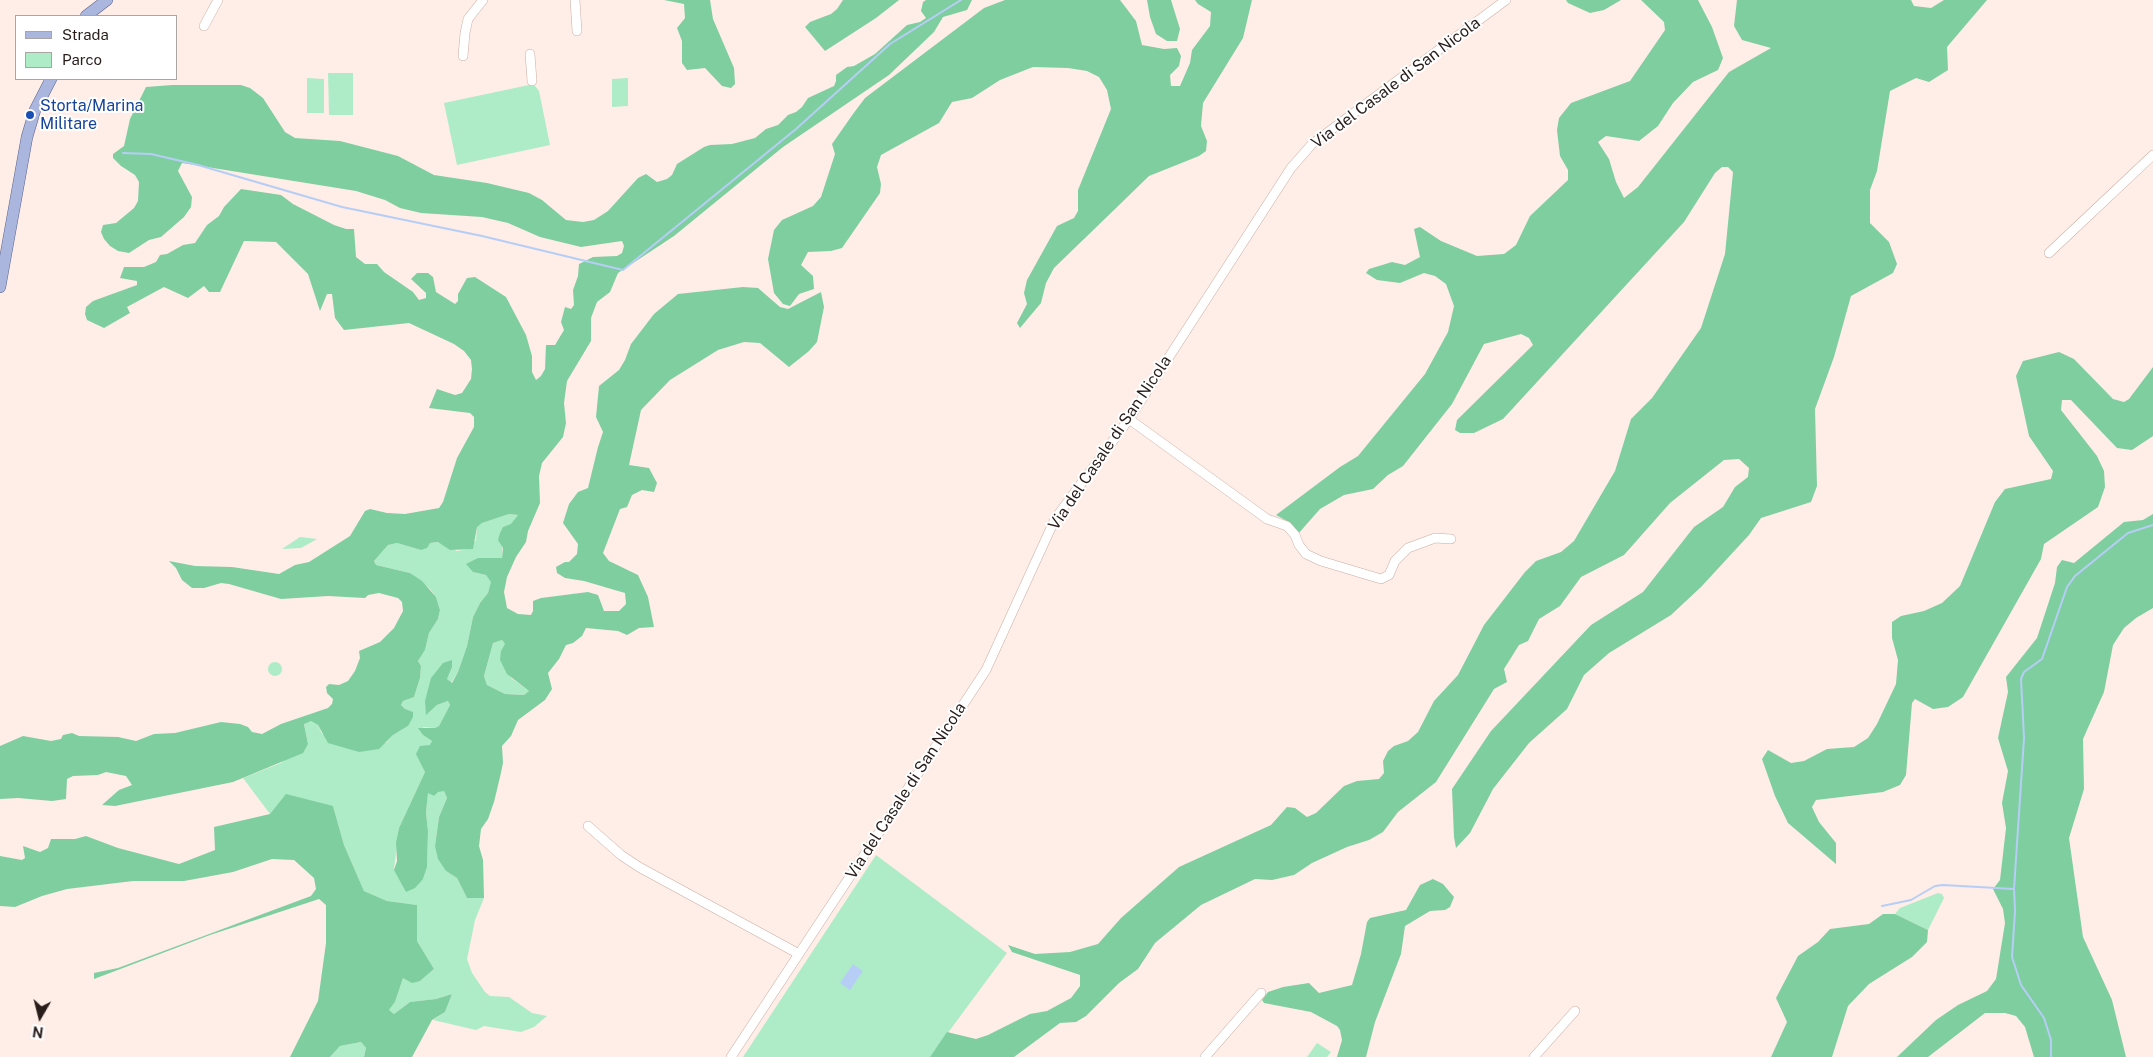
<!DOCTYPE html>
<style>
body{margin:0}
#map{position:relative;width:2153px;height:1057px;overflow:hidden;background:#ffede7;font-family:"Public Sans",sans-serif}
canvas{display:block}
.legend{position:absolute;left:15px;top:15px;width:162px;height:65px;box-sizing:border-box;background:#fff;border:1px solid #a9a5a3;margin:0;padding:6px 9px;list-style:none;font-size:15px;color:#281d1a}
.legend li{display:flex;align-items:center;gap:10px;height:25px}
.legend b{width:25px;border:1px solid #a9a5a3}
.north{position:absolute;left:15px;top:992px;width:50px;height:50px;-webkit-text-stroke:4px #fff;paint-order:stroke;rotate:188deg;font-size:14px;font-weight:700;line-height:20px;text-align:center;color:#281d1a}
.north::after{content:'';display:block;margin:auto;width:18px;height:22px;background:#281d1a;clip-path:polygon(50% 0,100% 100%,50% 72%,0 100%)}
</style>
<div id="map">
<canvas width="2153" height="1057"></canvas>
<ul class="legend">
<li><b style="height:6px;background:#aab6dd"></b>Strada</li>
<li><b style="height:14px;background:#adecc6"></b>Parco</li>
</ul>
<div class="north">N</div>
</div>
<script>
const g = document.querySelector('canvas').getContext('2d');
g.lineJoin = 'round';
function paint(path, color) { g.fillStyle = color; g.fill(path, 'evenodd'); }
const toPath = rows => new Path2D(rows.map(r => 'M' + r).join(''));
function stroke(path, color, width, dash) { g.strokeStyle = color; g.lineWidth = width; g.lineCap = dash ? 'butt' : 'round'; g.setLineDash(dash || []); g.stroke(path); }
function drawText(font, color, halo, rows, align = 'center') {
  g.font = font + ' "Public Sans",sans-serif'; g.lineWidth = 4; g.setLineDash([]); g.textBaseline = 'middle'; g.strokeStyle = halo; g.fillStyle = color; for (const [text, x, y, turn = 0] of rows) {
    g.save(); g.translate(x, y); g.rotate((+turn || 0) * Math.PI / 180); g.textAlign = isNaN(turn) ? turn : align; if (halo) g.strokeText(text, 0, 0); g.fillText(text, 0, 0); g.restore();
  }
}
const green = toPath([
 [328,73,353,73,353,115,329,115],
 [307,78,324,79,324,113,307,113],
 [628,78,628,106,612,107,612,79],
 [529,85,535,86,539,91,550,145,457,165,444,103],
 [509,514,518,515,511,525,503,527,502,558,478,558,473,572,486,575,492,581,488,593,480,603,473,617,467,646,458,672,451,683,447,679,452,667,427,714,437,705,448,701,450,705,439,726,435,728,423,727,423,735,432,741,425,772,399,828,394,869,423,879,427,866,428,831,426,813,428,792,434,796,438,791,444,791,447,798,439,817,435,846,446,871,457,878,467,898,484,898,475,920,467,959,472,973,485,992,490,996,509,997,532,1013,547,1016,534,1027,521,1032,484,1026,476,1030,433,1020,445,1012,452,994,436,999,410,1002,394,1014,389,1010,395,1002,403,978,420,981,434,969,417,941,416,905,387,901,364,891,344,845,333,806,270,814,243,778,281,763,308,744,304,723,311,721,318,725,322,734,386,743,393,735,408,726,405,709,401,705,403,701,414,697,420,678,421,666,418,661,425,650,429,633,438,619,440,610,436,597,430,589,410,573,376,565,374,561,388,545,397,543,421,550,430,543,438,542,457,551,468,549,476,540,477,526,482,523],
 [300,537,317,539,301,548,282,549],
 [502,640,505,644,511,678,529,691,524,695,505,694,487,685,484,676,493,643],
 '268 669a7 7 0 1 1 14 0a7 7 0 1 1-14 0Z',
 [876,855,1007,953,930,1057,743,1057],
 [1938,893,1942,894,1944,898,1928,930,1895,914,1900,908],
 [361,1042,366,1048,364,1057,330,1057,340,1046],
 [1317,1043,1331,1052,1327,1057,1307,1057]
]);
const forest = toPath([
 [664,0,710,0,713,19,734,68,735,84,731,88,722,86,705,68,687,70,682,63,682,41,677,28,685,18,684,4],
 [843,0,899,0,876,18,825,51,805,27,810,22,831,14,837,9],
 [926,0,972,0,967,10,943,17,934,32,889,75,783,147,674,236,618,273,610,292,597,302,591,318,591,341,567,381,564,403,566,423,563,437,542,463,539,476,540,503,528,531,526,542,516,557,507,577,504,592,507,608,518,614,531,615,533,611,533,601,541,598,588,592,598,595,604,611,619,611,626,604,625,593,584,581,565,578,557,573,556,567,565,562,569,562,577,554,578,544,563,523,569,504,578,492,588,488,598,447,603,432,596,417,599,386,619,370,625,360,631,344,654,314,678,294,743,287,758,288,780,307,788,309,821,292,824,307,817,342,809,351,789,367,760,343,744,342,718,350,670,380,641,410,629,465,649,468,657,483,654,492,642,490,632,495,627,507,620,509,603,553,609,561,638,575,648,597,654,627,639,628,627,635,618,631,586,628,582,636,573,643,566,645,559,659,548,673,552,689,545,700,518,720,511,736,502,746,503,763,500,777,494,802,488,819,481,829,479,846,483,860,484,898,467,898,457,878,446,871,438,859,435,846,439,817,447,798,444,791,438,792,434,796,428,793,426,813,428,831,427,867,423,879,415,888,406,892,394,870,397,861,396,843,399,828,425,772,416,754,420,746,430,745,432,741,423,735,418,728,435,728,439,726,450,705,448,701,437,705,426,715,425,701,431,678,443,663,452,660,452,667,447,679,452,683,458,672,467,646,473,617,480,603,488,593,491,582,486,575,473,572,466,564,478,558,502,558,503,548,498,540,500,533,503,527,511,524,518,515,509,514,482,523,477,527,473,549,450,550,438,542,430,543,427,548,421,550,397,543,388,545,374,561,376,565,410,573,422,581,436,597,440,610,438,619,429,633,425,650,418,661,421,666,420,678,414,697,403,701,401,705,405,709,413,712,413,717,408,726,393,735,379,749,359,752,328,743,318,725,311,721,304,724,308,744,303,753,233,782,115,806,102,805,119,790,132,785,126,776,106,772,98,775,73,776,67,779,66,799,52,801,18,798,0,799,0,746,23,736,51,741,61,739,63,735,72,733,79,736,118,737,136,741,154,734,175,733,221,722,240,724,248,727,252,732,262,734,281,724,328,708,332,704,333,699,327,693,326,687,329,684,339,685,348,681,355,671,360,658,359,651,380,642,394,628,403,611,402,602,398,598,379,593,368,595,365,598,328,596,281,599,229,584,221,583,204,588,192,588,182,580,176,568,169,561,195,566,232,567,279,574,295,565,309,562,350,536,365,511,370,509,387,513,405,514,439,508,443,502,457,458,474,427,474,417,470,413,429,408,437,389,455,395,462,393,471,379,472,369,471,360,464,351,454,344,409,323,344,330,335,318,332,294,327,294,320,311,308,274,276,242,244,241,220,292,209,292,204,286,188,298,164,287,127,307,130,313,104,328,87,320,85,314,86,307,93,301,137,285,137,281,120,278,124,267,144,267,156,262,160,255,167,254,183,245,195,243,207,225,219,216,224,207,241,189,281,195,293,204,334,225,346,229,354,229,356,257,365,264,377,264,384,272,413,292,419,300,426,298,426,293,411,279,417,273,428,273,433,277,436,292,455,304,458,301,458,294,467,278,475,277,506,297,526,335,532,356,532,372,536,380,541,376,545,369,546,345,555,345,564,330,561,322,565,307,571,309,574,305,573,290,578,276,579,264,593,257,617,256,622,253,624,246,622,241,581,247,540,237,508,223,482,217,421,213,400,208,385,200,356,191,182,163,178,171,192,197,191,207,184,217,161,237,149,240,129,253,118,251,110,246,104,239,101,232,103,225,116,223,134,208,138,201,139,182,135,175,121,166,113,158,113,154,124,146,130,119,146,87,172,85,241,85,250,88,263,98,285,132,295,138,340,141,398,156,434,175,487,183,529,193,542,200,566,220,583,222,594,220,608,211,638,178,646,174,657,182,667,179,672,175,677,164,704,147,710,145,732,144,755,138,766,129,778,125,788,115,796,112,802,107,808,98,834,86,836,81,836,75,847,67,854,66,875,54,907,25,920,22,926,18,921,11,923,2],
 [502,640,505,644,501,651,500,660,507,674,529,691,524,695,505,694,487,685,484,676,493,643],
 [1005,0,1120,0,1136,21,1142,45,1164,49,1177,48,1181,56,1179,66,1170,75,1171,86,1180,86,1190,63,1192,50,1210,26,1211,12,1198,4,1195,0,1252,0,1243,38,1203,103,1201,126,1207,141,1206,151,1199,156,1149,176,1114,210,1054,268,1046,283,1041,303,1020,328,1017,323,1027,304,1024,293,1027,280,1057,226,1074,218,1078,211,1078,190,1111,109,1107,90,1099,77,1087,71,1068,68,1033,67,1000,80,972,98,952,102,939,123,881,155,877,167,881,184,880,193,842,248,831,251,808,252,801,265,813,276,814,289,799,294,790,306,783,304,774,293,768,259,774,230,782,220,813,206,821,197,835,154,832,144,853,114,865,98,984,8],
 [1147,0,1171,0,1180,29,1177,41,1167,41,1156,34,1150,17],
 [1566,0,1621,0,1604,10,1590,13,1568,3],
 [1641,0,1698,0,1712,27,1723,58,1718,70,1693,82,1673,103,1658,126,1639,141,1606,136,1598,142,1609,159,1616,182,1624,198,1638,187,1729,72,1771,48,1742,40,1734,26,1737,0,1911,0,1914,6,1931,8,1944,0,1987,0,1947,47,1948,70,1929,82,1916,78,1890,91,1877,171,1870,190,1870,223,1889,242,1897,264,1893,273,1851,296,1834,357,1815,409,1817,486,1811,502,1761,518,1749,535,1701,587,1671,615,1609,653,1584,675,1567,709,1529,743,1493,789,1470,833,1456,848,1454,837,1452,789,1491,731,1591,625,1643,592,1694,527,1723,507,1735,487,1748,477,1749,468,1739,459,1724,460,1670,503,1624,555,1581,577,1560,606,1539,619,1528,641,1519,645,1504,669,1507,682,1494,689,1436,782,1398,812,1383,832,1369,840,1347,847,1312,863,1294,875,1272,880,1255,879,1201,905,1155,943,1138,969,1119,983,1086,1016,1076,1022,1060,1023,1014,1057,930,1057,947,1032,976,1039,988,1035,1030,1014,1047,1011,1071,998,1080,986,1080,975,1012,952,1008,945,1035,954,1070,952,1098,944,1121,918,1179,867,1271,825,1287,807,1295,808,1307,817,1316,813,1344,786,1357,781,1379,779,1384,773,1383,761,1388,751,1394,746,1408,741,1418,732,1434,701,1458,675,1484,625,1525,572,1536,561,1561,552,1574,541,1615,471,1631,419,1652,398,1701,328,1725,254,1733,172,1728,167,1722,167,1715,173,1684,222,1503,419,1474,433,1460,433,1455,430,1457,420,1533,345,1529,338,1521,334,1484,344,1452,404,1403,466,1388,475,1373,489,1344,495,1320,509,1298,534,1289,522,1276,515,1340,467,1358,456,1425,374,1448,332,1454,306,1446,284,1435,276,1424,273,1400,283,1377,280,1366,273,1369,269,1392,262,1405,265,1420,257,1414,229,1420,227,1441,241,1477,256,1504,254,1516,245,1530,216,1568,180,1568,170,1560,156,1557,130,1559,118,1571,103,1630,81,1665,30,1664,22],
 [2059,352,2074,359,2113,399,2124,402,2129,399,2153,367,2153,436,2132,450,2117,448,2071,400,2062,400,2061,410,2097,456,2104,471,2105,487,2098,507,2044,544,2041,559,1963,697,1948,707,1933,709,1915,699,1912,703,1906,775,1900,785,1883,792,1816,800,1812,807,1819,822,1836,843,1836,864,1788,823,1775,796,1762,759,1768,750,1791,763,1804,761,1827,749,1854,747,1868,738,1877,724,1896,684,1898,660,1892,638,1892,622,1901,616,1924,611,1942,603,1960,586,1995,502,2005,489,2051,479,2053,471,2029,436,2016,376,2023,361],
 [2153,514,2153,608,2136,618,2124,628,2113,645,2104,692,2083,739,2084,789,2069,838,2083,937,2112,1000,2126,1057,2034,1057,2025,1027,2016,1016,2005,1013,1985,1013,1928,1057,1897,1057,1936,1020,1958,1005,1987,991,1996,979,2005,923,2003,909,1993,889,2000,880,2006,828,2002,803,2008,771,1998,738,2008,692,2006,677,2037,638,2055,583,2057,567,2062,560,2074,563,2124,522,2143,520],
 [286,794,333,806,344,845,364,891,387,901,417,905,417,941,434,969,420,981,412,983,403,978,395,1002,389,1010,394,1014,410,1002,436,999,452,994,445,1012,432,1020,412,1057,364,1057,366,1048,361,1042,340,1046,330,1057,290,1057,318,1001,326,943,326,905,319,899,210,935,94,979,94,973,118,968,311,896,316,889,314,878,294,860,272,859,233,872,184,881,133,881,67,889,42,896,15,907,0,906,0,856,22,860,25,858,23,846,40,852,48,848,51,839,75,839,86,836,118,848,179,864,215,850,214,827,270,814],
 [1433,879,1443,884,1454,897,1450,907,1445,910,1430,911,1405,926,1401,954,1375,1022,1366,1057,1337,1057,1342,1040,1340,1030,1337,1026,1311,1012,1264,1003,1262,1000,1268,992,1283,987,1309,983,1319,993,1352,985,1361,954,1367,922,1370,918,1406,910,1420,885],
 [1883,914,1895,914,1928,930,1927,942,1912,957,1869,984,1848,1006,1832,1057,1771,1057,1787,1022,1776,998,1798,956,1818,942,1830,929,1869,924]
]);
const water = toPath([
 [853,964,863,971,850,990,840,983]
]);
const stream = toPath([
 [123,153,151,154,198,165,342,207,482,236,623,270,796,129,890,44,961,0],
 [1882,906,1911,900,1935,886,1943,885,2014,889],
 [2051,1057,2051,1040,2044,1018,2021,985,2012,957,2015,911,2014,889,2024,738,2021,679,2024,672,2042,659,2067,587,2075,576,2128,533,2153,525]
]);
const minor = toPath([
 [575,0,577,31],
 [204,26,218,0],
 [530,54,532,81],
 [463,56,465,33,468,19,483,0],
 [2049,253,2153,155],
 [1129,419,1267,519,1287,526,1295,535,1299,545,1306,554,1321,561,1381,579,1389,575,1395,561,1408,548,1435,538,1451,539],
 [588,826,621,855,639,867,799,954],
 [731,1057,986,670,1055,519,1129,419,1291,168,1312,144,1506,0],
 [1205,1057,1261,993],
 [1534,1057,1575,1011]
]);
const major = toPath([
 [86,16,107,0],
 [0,287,27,137,35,110,51,79]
]);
const markers = [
 [30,115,5,"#1a4fb4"]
];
const streetNames = [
 ["Via del Casale di San Nicola",1396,83,-37],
 ["Via del Casale di San Nicola",1110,443,-56],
 ["Via del Casale di San Nicola",906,791,-57]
];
const transitNames = [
 ["Storta/Marina",40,106],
 ["Militare",40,124]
];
paint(green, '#adecc6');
paint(forest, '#7fcea0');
paint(water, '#b6cef6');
stroke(stream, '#b6cef6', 2);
stroke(minor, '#caaea4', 10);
stroke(major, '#58618a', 12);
stroke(minor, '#fff', 9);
stroke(major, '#aab6dd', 11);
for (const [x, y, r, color] of markers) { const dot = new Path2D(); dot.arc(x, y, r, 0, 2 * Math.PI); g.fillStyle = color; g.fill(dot); stroke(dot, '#fff', 2); }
drawText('16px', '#281d1a', '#fff', streetNames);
drawText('16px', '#164399', '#fff', transitNames, 'left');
</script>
